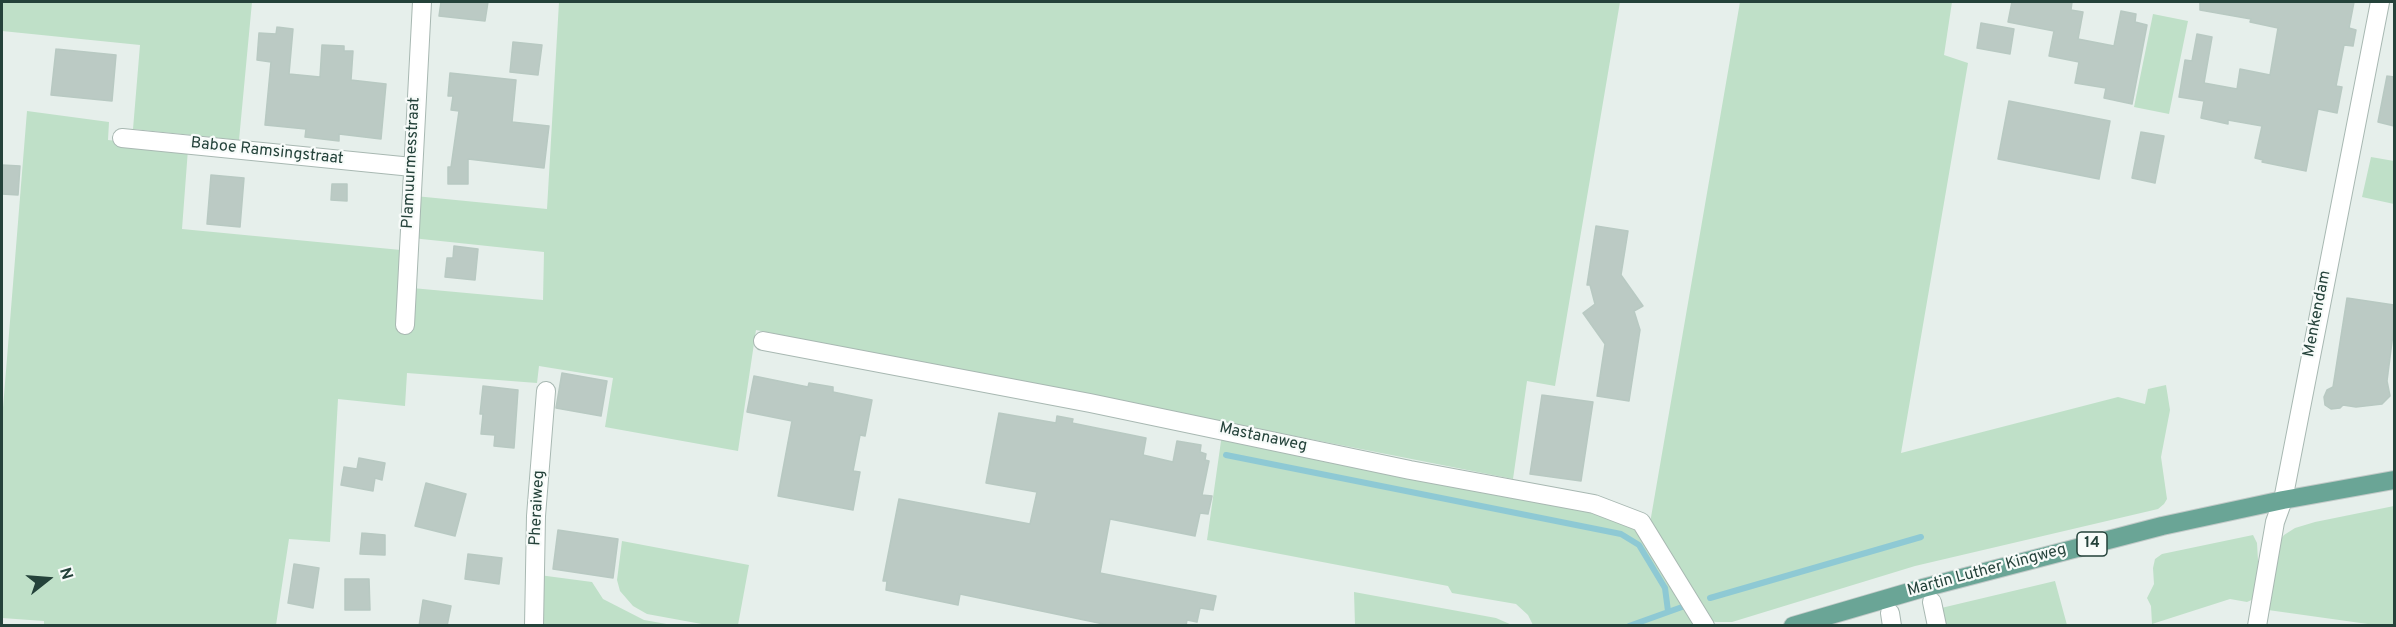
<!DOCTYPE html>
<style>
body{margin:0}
#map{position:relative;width:2396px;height:627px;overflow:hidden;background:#e6efeb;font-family:Overpass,sans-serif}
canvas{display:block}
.frame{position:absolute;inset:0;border:3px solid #24423a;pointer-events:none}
.north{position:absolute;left:18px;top:549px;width:60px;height:60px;-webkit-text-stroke:4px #f7fbf9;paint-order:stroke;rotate:73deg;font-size:16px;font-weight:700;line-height:24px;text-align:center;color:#24423a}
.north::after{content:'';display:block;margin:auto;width:21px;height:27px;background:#24423a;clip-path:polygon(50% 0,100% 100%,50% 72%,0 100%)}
</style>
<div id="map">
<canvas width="2396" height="627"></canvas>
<div class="frame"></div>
<div class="north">N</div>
</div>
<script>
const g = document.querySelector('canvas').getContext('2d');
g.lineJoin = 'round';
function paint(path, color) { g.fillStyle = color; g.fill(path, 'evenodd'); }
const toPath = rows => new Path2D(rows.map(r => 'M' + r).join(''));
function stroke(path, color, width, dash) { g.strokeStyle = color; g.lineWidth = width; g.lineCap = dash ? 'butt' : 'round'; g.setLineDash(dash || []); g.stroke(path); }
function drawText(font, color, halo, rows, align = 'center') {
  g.font = font + ' Overpass,sans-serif'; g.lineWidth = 4.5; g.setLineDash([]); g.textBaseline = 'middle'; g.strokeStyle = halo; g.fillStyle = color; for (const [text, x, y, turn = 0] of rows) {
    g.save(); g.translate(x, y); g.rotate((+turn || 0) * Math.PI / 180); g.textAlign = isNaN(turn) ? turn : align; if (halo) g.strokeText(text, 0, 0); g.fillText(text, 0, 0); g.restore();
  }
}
const green = toPath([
 [2,2,252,2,239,140,133,129,140,45,2,31],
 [559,2,1620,2,1555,386,1527,381,1513,479,756,330,738,451,605,427,613,378,539,366,537,383,407,373,405,406,338,399,330,542,289,539,276,625,44,626,44,621,2,618,2,420,27,111,109,122,108,140,188,149,182,229,401,250,412,288,543,300,544,252,412,238,415,196,547,209],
 [1740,2,1952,2,1944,55,1968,63,1901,453,2118,397,2145,404,2148,389,2166,385,2170,410,2161,457,2167,499,2164,504,2158,509,1915,566,1732,622,1715,622,1707,619,1650,523],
 [2153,14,2188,21,2169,114,2134,107],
 [2371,157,2394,161,2394,204,2362,197],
 [1222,434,1595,510,1618,519,1639,532,1695,625,1533,625,1528,615,1516,604,1452,593,1448,586,1207,540],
 [2394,506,2394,625,2375,625,2268,610,2278,543,2284,535,2295,528,2315,522],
 [2253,535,2257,543,2259,578,2256,598,2247,602,2230,599,2152,624,2151,606,2147,598,2154,584,2153,568,2155,559,2162,554],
 [622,541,749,565,738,625,707,625,647,614,633,606,620,591,617,580],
 [539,575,592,582,603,599,644,620,672,625,538,626],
 [2055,581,2067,625,1935,625,1937,609],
 [1354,592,1496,618,1512,625,1355,625]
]);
const stream = toPath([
 [1226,455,1621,534,1639,545,1665,588,1668,611],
 [1710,598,1921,537],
 [1629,626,1682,607]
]);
const building = toPath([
 [441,2,488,2,485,21,439,16,441,2],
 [2012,2,2072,2,2071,10,2083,12,2078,39,2114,46,2121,11,2136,14,2135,22,2147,25,2132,104,2104,98,2106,88,2075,83,2079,62,2049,56,2054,31,2008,22,2012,2],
 [2200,2,2354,2,2349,28,2356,30,2353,46,2344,45,2336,86,2342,87,2337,113,2318,109,2306,171,2262,162,2263,160,2255,158,2262,126,2228,120,2228,124,2201,118,2204,101,2179,97,2185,60,2192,61,2197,34,2212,37,2204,83,2237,89,2240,69,2270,75,2278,28,2250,22,2251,19,2200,10,2200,2],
 [1981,23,2014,29,2010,54,1977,48,1981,23],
 [277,27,293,29,289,74,320,77,322,45,344,46,344,51,353,51,351,80,386,84,381,139,339,134,339,141,305,137,306,129,265,125,271,62,257,60,259,33,276,34,277,27],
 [513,42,542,45,538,75,510,72,513,42],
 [56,49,116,55,112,101,51,95,56,49],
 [450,73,516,80,512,122,549,126,544,168,468,159,468,184,448,184,448,167,451,167,459,111,451,110,453,96,448,96,450,73],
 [2387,76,2394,77,2394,126,2378,122,2387,76],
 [2009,101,2110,121,2099,179,1998,159,2009,101],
 [2141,132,2164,136,2155,183,2132,178,2141,132],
 [2,165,20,166,18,195,2,194,2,165],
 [211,175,244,178,240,227,207,224,211,175],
 [332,184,347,184,347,201,331,200,332,184],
 [1596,226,1628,231,1621,275,1643,306,1634,311,1640,330,1629,401,1597,396,1605,344,1583,313,1595,304,1590,285,1587,285,1596,226],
 [454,246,478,249,475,280,445,277,447,258,453,258,454,246],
 [2347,298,2394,305,2394,326,2387,381,2390,396,2382,404,2356,407,2343,405,2340,408,2331,409,2325,405,2324,397,2327,390,2333,387,2347,298],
 [562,373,607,381,601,416,556,408,562,373],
 [754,376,808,387,809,383,833,387,833,392,872,400,865,436,860,435,853,471,860,472,853,510,778,496,792,421,747,412,754,376],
 [483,386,518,390,514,448,494,446,495,435,481,434,483,414,480,414,483,386],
 [1542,395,1593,402,1581,481,1530,474,1542,395],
 [999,413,1056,423,1057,416,1073,419,1072,423,1146,438,1143,455,1173,462,1177,441,1201,445,1200,452,1206,454,1205,460,1209,461,1202,495,1212,496,1208,514,1200,513,1195,536,1110,519,1100,573,1216,596,1213,610,1200,608,1197,622,1187,620,1186,626,1113,626,960,594,958,605,886,590,887,581,883,581,899,499,1030,524,1037,492,986,483,999,413],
 [359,458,385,463,382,480,375,478,373,491,341,485,344,467,357,469,359,458],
 [426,483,466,494,455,536,415,526,426,483],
 [558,530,618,539,613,578,553,569,558,530],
 [362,533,385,535,385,555,360,554,362,533],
 [468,554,502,558,499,584,465,579,468,554],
 [294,564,319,568,313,608,288,603,294,564],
 [345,579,369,579,370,610,345,610,345,579],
 [423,600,451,606,447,626,419,626,423,600]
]);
const minor = toPath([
 [122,138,412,167],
 [405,325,422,2],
 [763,341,1090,403,1410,470,1594,504,1641,522,1705,626],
 [1932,602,1937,626],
 [1890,613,1892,626],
 [534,626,536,516,546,391],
 [2257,626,2275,522,2283,500,2380,2]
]);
const primary = toPath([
 [1793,626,1923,588,2162,526,2283,500,2394,480]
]);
const shields = [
 [2092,544,30]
];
const shieldNames = [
 ["14",2092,544]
];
const streetNames = [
 ["Baboe Ramsingstraat",267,152,6],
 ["Plamuurmesstraat",412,163,-87],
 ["Menkendam",2318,314,-79],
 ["Mastanaweg",1263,438,12],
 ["Pheraiweg",538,508,-87],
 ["Martin Luther Kingweg",1987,571,-15]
];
paint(green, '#bfe0c8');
stroke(stream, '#8ec9d4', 6);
paint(building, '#bbcac4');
stroke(building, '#b8c9c2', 1.5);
stroke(minor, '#a8b8b2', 20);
stroke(primary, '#c2cac8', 20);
stroke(minor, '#fff', 18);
stroke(primary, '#6aa596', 18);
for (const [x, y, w] of shields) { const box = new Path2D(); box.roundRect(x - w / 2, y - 12, w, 24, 4.5); g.fillStyle = '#f7fbf9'; g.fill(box); stroke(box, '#24423a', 1.5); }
drawText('bold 15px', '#24423a', null, shieldNames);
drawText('16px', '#24423a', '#f7fbf9', streetNames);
</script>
